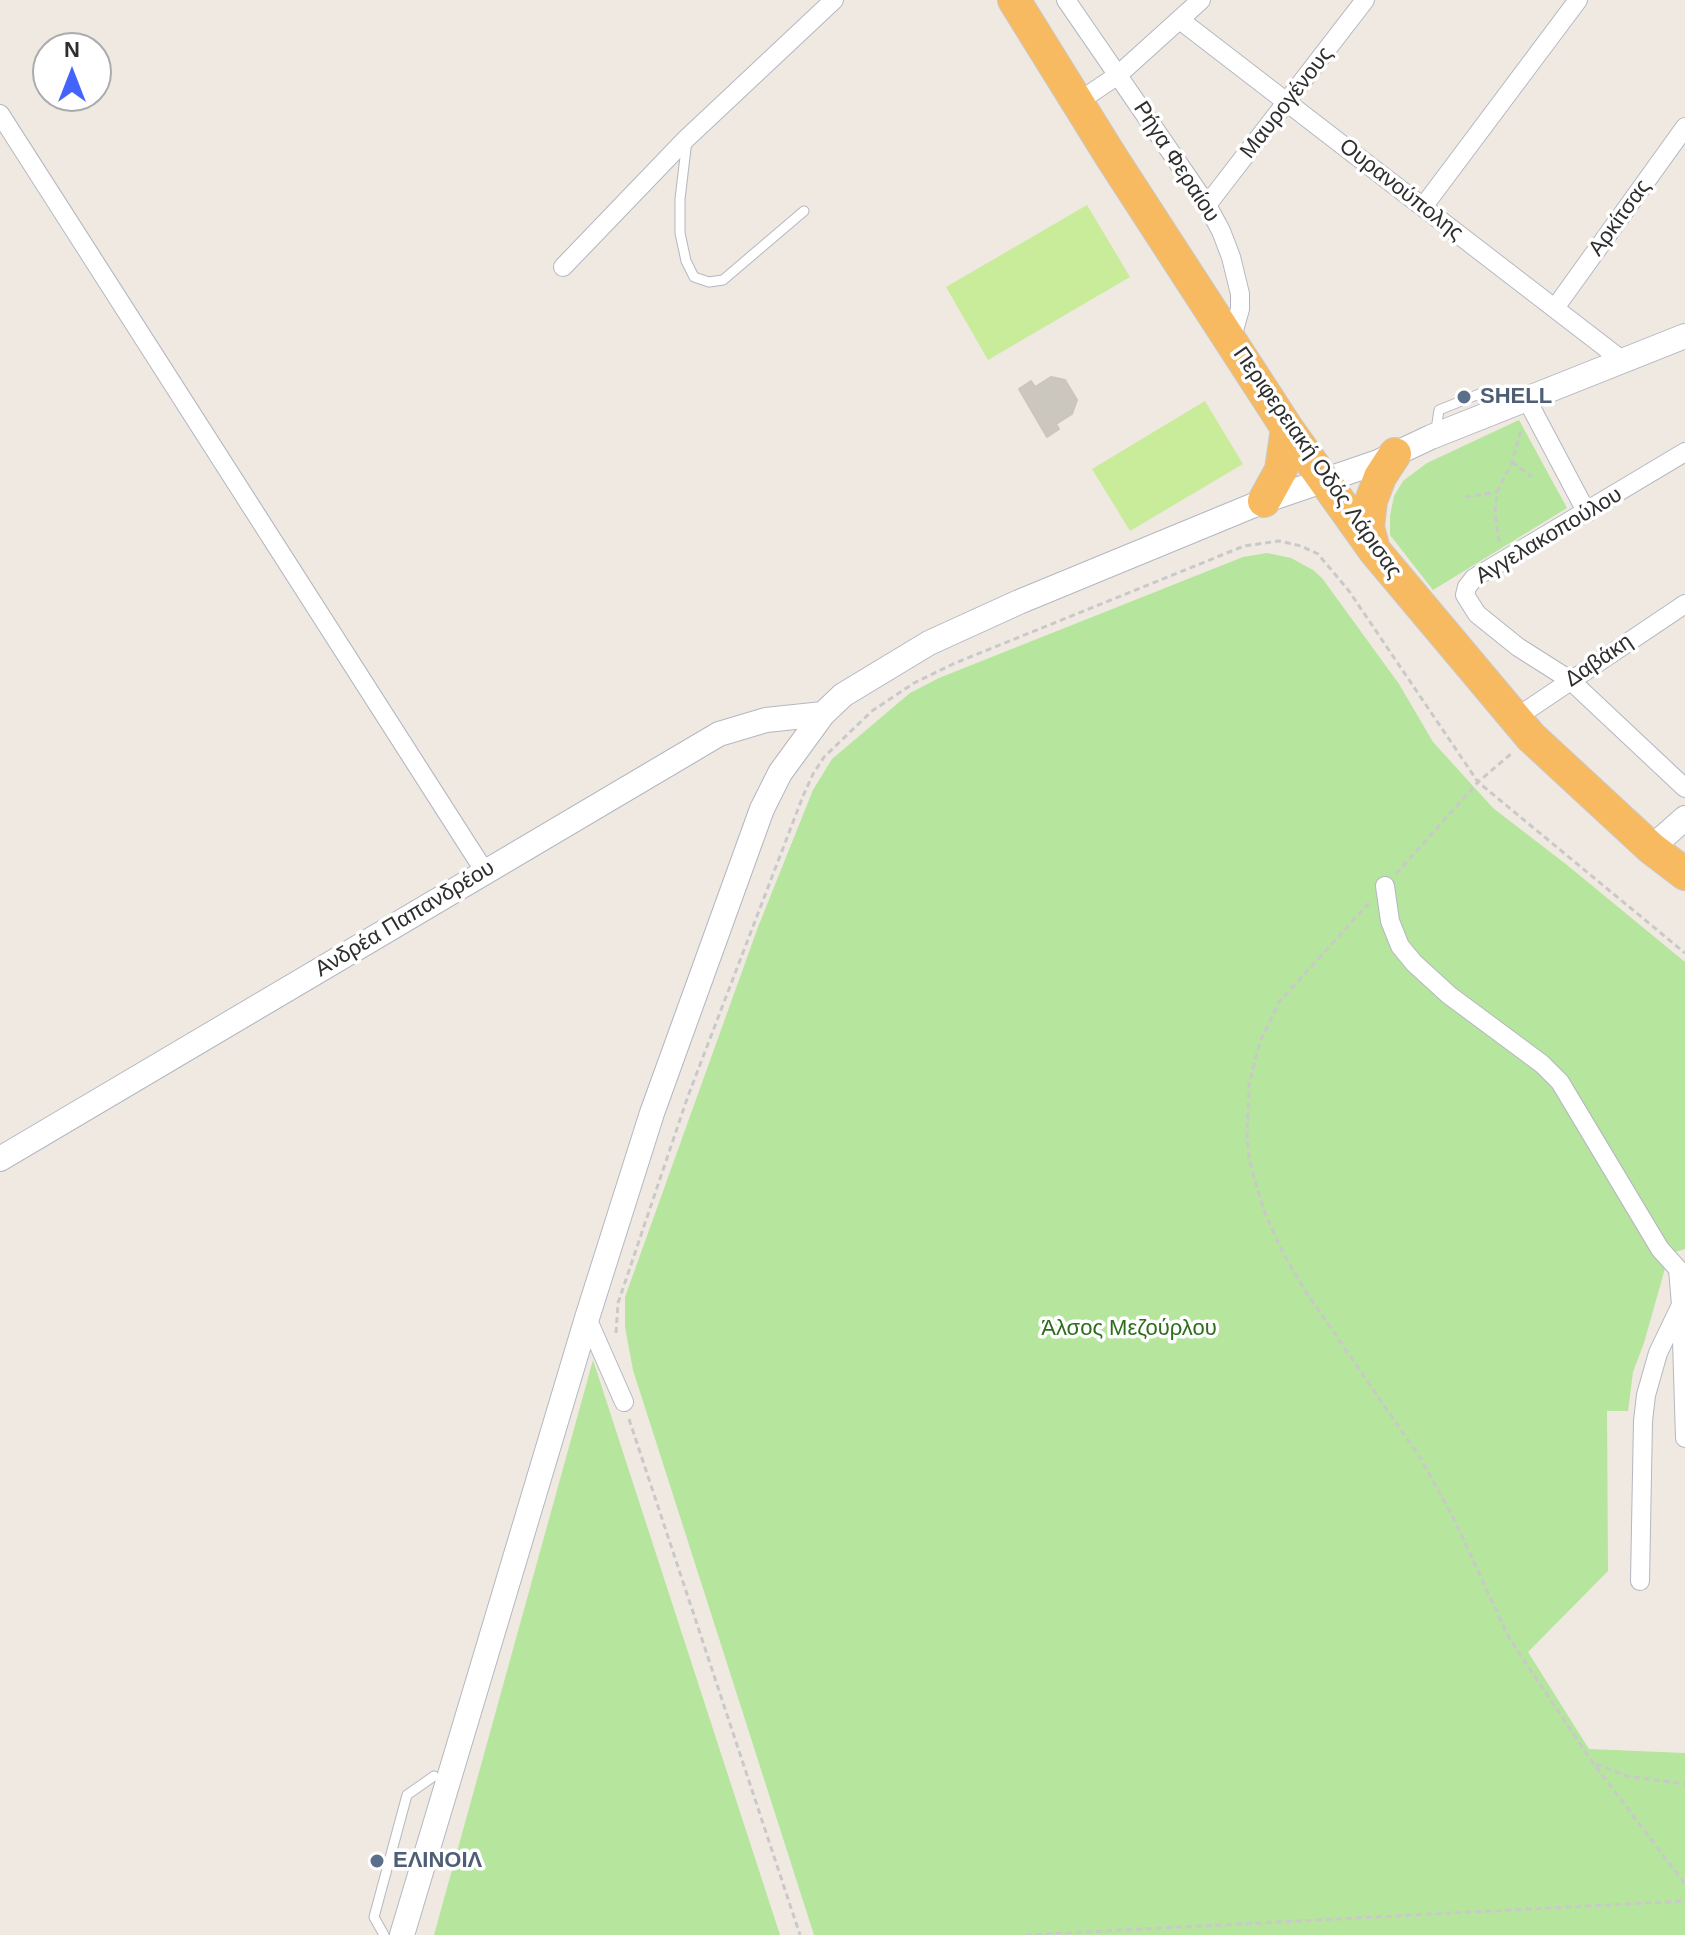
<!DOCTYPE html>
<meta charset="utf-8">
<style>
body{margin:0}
#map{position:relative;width:1685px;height:1935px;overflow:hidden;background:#efe9e1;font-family:Arial,sans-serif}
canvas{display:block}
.north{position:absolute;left:32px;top:32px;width:80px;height:80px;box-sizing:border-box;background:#fff;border:2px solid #ababab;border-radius:50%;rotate:0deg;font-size:22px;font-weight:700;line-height:32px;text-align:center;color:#2e2e2e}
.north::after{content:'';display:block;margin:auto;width:28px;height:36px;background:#4264fb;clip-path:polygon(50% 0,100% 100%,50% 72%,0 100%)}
</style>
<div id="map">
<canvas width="1685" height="1935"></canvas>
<div class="north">N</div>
</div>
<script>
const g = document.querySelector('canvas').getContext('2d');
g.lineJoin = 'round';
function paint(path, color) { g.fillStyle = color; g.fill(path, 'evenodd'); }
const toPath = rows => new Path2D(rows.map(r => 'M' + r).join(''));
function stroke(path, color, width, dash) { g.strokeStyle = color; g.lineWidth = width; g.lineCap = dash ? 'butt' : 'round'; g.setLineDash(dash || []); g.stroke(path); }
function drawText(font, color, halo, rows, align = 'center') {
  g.font = font + ' Arial,sans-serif'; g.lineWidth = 7; g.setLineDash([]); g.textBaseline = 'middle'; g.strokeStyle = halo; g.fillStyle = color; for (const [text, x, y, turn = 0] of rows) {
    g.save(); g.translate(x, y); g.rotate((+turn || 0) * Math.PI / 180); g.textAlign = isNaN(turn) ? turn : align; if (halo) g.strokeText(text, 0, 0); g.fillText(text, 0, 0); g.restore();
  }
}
const green = toPath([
 [1519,420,1567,508,1433,590,1390,535,1390,516,1394,496,1403,481,1427,463],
 [1267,553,1291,558,1313,570,1322,578,1399,684,1433,742,1493,808,1567,865,1685,962,1685,1249,1669,1254,1644,1343,1633,1372,1628,1411,1607,1411,1608,1571,1528,1652,1589,1749,1685,1753,1685,1935,814,1935,633,1370,625,1327,625,1297,758,927,813,790,832,759,910,693,939,678,1243,557],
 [593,1360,780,1935,434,1935]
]);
const pitch = toPath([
 [1087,205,1130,277,988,360,946,287],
 [1205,401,1243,464,1130,531,1092,469]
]);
const building = toPath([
 [1051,377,1065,380,1077,400,1072,414,1056,424,1059,429,1047,437,1019,389,1031,381,1035,387,1051,377]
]);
const path = toPath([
 [1512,462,1532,477],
 [1465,497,1497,492],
 [1499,542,1495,513,1497,492,1512,462,1521,431],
 [1396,874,1478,782,1512,753],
 [1369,903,1279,1002,1260,1042,1249,1085,1247,1133,1249,1159,1264,1211,1281,1249,1304,1289,1421,1459,1454,1519,1509,1638,1593,1763,1685,1884],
 [616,1333,618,1303,688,1096,803,796,813,774,824,757,872,711,914,683,953,664,1244,546,1279,541,1301,546,1318,554,1349,591,1478,782,1685,953],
 [629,1419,800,1935],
 [1596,1764,1627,1776,1685,1784],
 [1026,1935,1685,1901]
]);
const service = toPath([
 [687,140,680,199,680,233,686,261,694,277,709,282,723,280,804,211],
 [1437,423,1439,410,1484,392,1497,399],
 [384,1935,374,1917,407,1795,434,1776]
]);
const minor = toPath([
 [1066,0,1207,205,1221,231,1231,257,1240,294,1240,309,1231,341],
 [1180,20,1623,361],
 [1078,102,1118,75,1201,0],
 [0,114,485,872],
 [1207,205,1365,0],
 [1423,207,1578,0],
 [563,267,686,139,834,0],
 [1555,308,1685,127],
 [1526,398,1587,513],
 [1685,452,1474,578,1467,587,1465,595,1477,614,1518,647,1570,680,1685,788],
 [1514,719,1685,604],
 [1385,886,1390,921,1400,946,1414,963,1449,995,1542,1064,1560,1082,1660,1249,1678,1269,1681,1305,1658,1353,1646,1395,1643,1421,1640,1581],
 [1681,1308,1685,1438],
 [587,1318,624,1402]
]);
const tertiary = toPath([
 [1651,848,1685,818],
 [0,1159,719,734,766,720,823,714],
 [402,1935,587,1318,652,1113,762,809,780,773,823,714,843,695,929,643,1019,602,1264,501,1378,462,1431,437,1685,336]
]);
const trunk = toPath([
 [1014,0,1112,158,1287,428,1374,550,1531,737,1651,848,1685,874],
 [1264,501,1281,470,1287,428],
 [1373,546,1368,527,1371,501,1380,477,1395,454]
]);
const markers = [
 [1464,397,8,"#5c6f8a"],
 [377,1861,8,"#5c6f8a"]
];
const streetNames = [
 ["Μαυρογένους",1287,103,-52],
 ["Ρήγα Φεραίου",1176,162,57],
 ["Ουρανούπολης",1401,190,38],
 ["Αρκίτσας",1620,218,-54],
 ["Περιφερειακή Οδός Λάρισας",1317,463,55],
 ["Αγγελακοπούλου",1549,536,-31],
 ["Δαβάκη",1599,661,-34],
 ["Ανδρέα Παπανδρέου",405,919,-31]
];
const serviceNames = [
 ["SHELL",1480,397],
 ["ΕΛΙΝΟΙΛ",393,1861]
];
const parkNames = [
 ["Άλσος Μεζούρλου",1129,1329]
];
paint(green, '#b6e59e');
paint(pitch, '#c9ec9a');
paint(building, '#cbc7bf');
stroke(building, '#cbc5ba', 2);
stroke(service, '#b4b7c1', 11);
stroke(minor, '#b4b7c1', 20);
stroke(tertiary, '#b4b7c1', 26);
stroke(trunk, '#c9c9c9', 34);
stroke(path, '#c9c9c9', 3, [6, 4]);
stroke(service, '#fff', 9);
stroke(minor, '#fff', 18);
stroke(tertiary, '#fff', 24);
stroke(trunk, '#f8ba60', 32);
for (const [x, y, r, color] of markers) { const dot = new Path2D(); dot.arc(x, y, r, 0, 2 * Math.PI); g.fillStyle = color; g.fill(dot); stroke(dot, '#fff', 3); }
drawText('22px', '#2e2e2e', '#fff', streetNames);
drawText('bold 22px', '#4e5e75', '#fff', serviceNames, 'left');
drawText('22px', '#2c6e1b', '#fff', parkNames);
</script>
